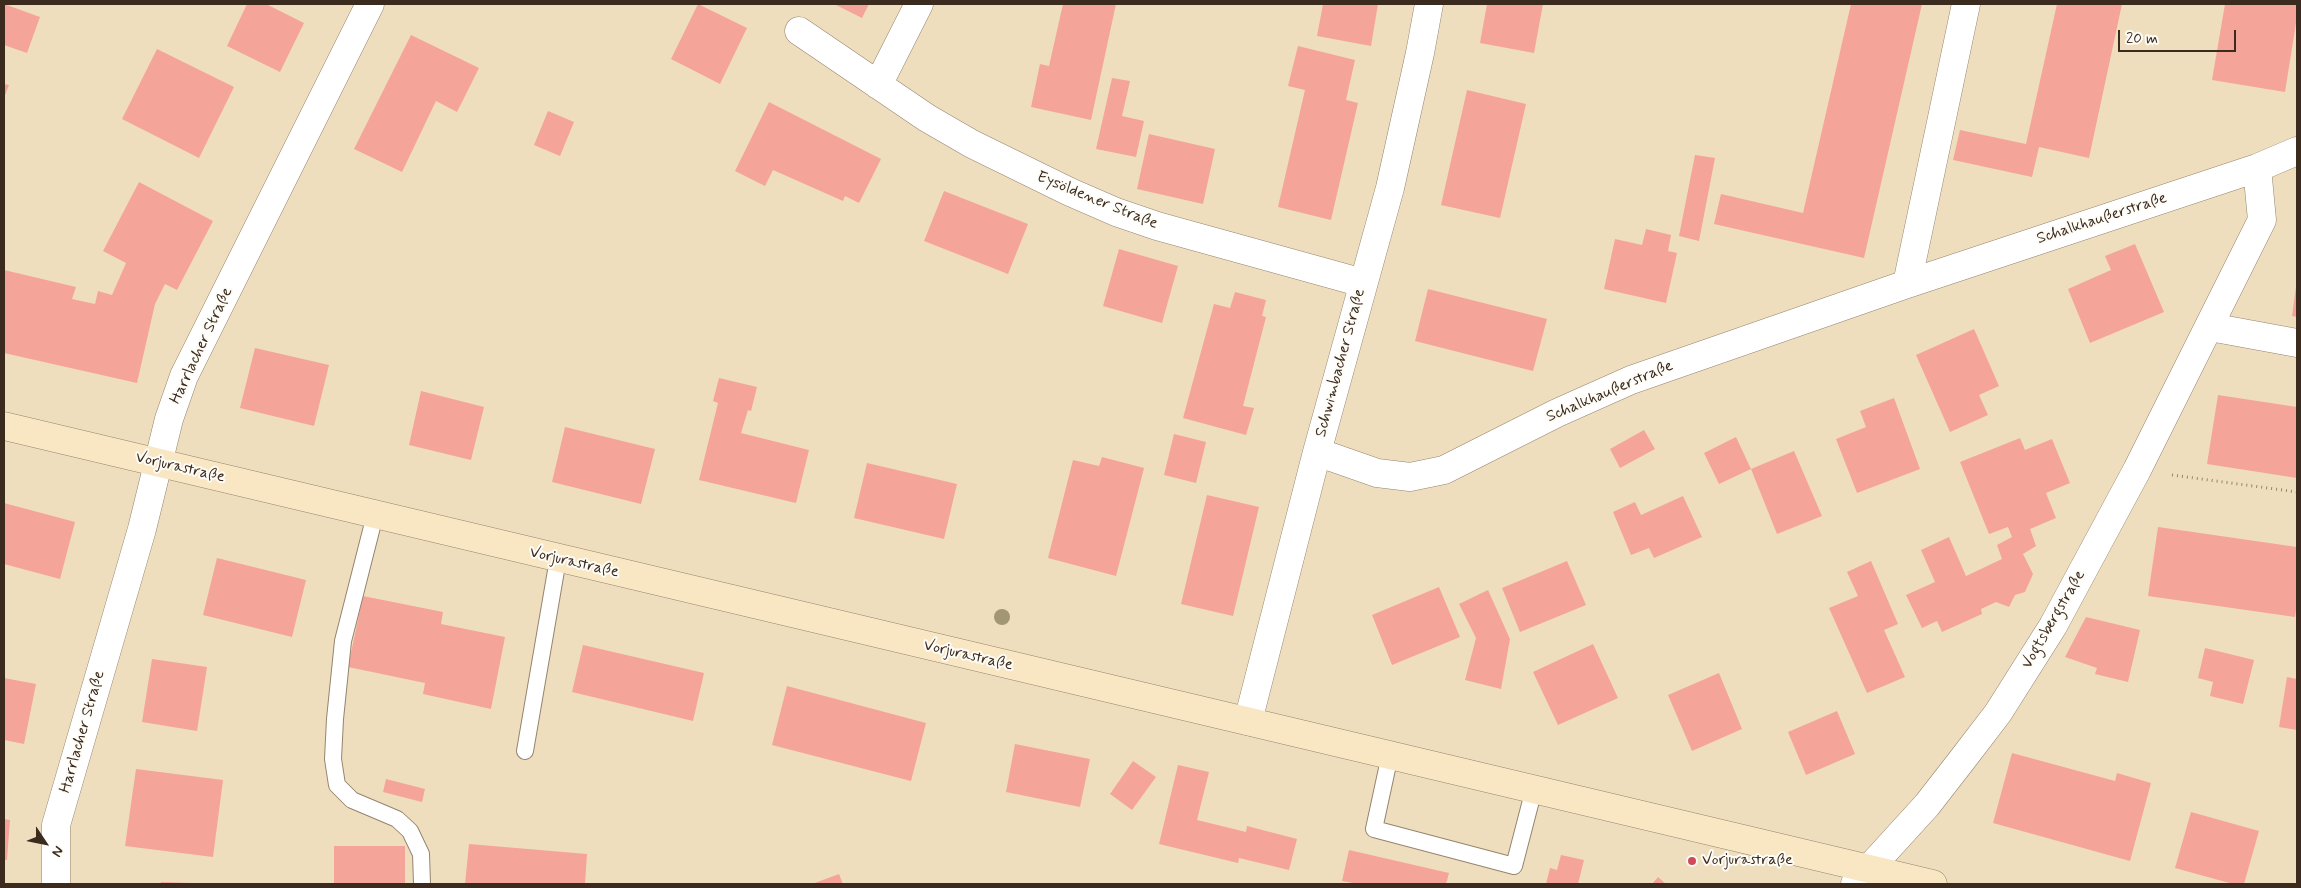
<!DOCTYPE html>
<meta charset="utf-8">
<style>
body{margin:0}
#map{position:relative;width:2301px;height:888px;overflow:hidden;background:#efdebe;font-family:Mynerve,sans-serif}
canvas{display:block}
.frame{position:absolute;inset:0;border:5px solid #3b2a1e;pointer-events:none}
.north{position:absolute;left:20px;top:818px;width:50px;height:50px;-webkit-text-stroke:4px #fdfcf7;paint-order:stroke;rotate:124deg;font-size:14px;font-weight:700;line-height:20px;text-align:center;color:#3b2a1e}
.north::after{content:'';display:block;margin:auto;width:18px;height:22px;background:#3b2a1e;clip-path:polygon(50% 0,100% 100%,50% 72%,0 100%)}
.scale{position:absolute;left:2118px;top:30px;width:118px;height:22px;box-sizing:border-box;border:2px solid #3b2a1e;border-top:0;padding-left:6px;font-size:15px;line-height:18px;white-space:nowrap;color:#3b2a1e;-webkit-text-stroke:4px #fdfcf7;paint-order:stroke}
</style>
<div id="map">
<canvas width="2301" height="888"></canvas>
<div class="frame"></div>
<div class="north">N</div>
<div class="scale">20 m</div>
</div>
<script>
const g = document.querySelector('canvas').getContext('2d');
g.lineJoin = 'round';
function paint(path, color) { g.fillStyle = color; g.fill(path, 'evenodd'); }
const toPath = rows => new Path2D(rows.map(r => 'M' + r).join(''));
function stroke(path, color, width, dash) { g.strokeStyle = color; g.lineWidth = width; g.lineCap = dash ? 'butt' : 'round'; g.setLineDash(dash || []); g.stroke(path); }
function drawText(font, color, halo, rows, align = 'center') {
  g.font = font + ' Mynerve,sans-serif'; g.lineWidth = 4; g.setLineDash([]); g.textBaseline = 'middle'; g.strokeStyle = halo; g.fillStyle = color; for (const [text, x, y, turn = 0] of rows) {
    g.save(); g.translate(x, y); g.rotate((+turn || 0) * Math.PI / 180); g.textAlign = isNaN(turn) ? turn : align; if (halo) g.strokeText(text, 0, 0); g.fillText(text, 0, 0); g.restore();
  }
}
const building = toPath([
 [4,4,40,17,27,53,4,45],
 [247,4,266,4,304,23,280,72,227,46],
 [698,4,747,28,720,84,671,59],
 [834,4,869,4,862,18],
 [1063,4,1116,4,1091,120,1031,107,1040,64,1049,66],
 [1323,4,1378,4,1371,46,1317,36],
 [1487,4,1543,4,1534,53,1480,43],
 [1851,4,1922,4,1864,258,1714,224,1721,194,1803,213],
 [2057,4,2122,4,2089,158,2039,147,2032,177,1953,160,1960,130,2026,144],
 [2225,4,2297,4,2297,17,2285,92,2212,80],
 [411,35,479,68,457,112,436,101,402,172,354,149],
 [1298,46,1355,60,1346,100,1358,103,1331,220,1278,207,1305,90,1288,86],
 [157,49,234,87,199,158,122,119],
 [1112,78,1130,81,1122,116,1144,121,1136,157,1096,149],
 [4,84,9,85,4,98],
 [1467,90,1526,104,1500,218,1441,205],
 [769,102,881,159,859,203,845,196,843,201,773,170,765,186,735,171],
 [548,111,574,122,560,156,534,145],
 [1149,134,1215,149,1203,204,1137,189],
 [1695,155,1715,158,1699,241,1679,236],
 [139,182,213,221,177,290,165,284,155,304,137,383,4,353,4,270,76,287,72,299,95,304,98,291,112,295,126,263,103,251],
 [944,191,1028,224,1008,274,924,241],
 [1646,229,1671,235,1668,251,1677,253,1666,303,1604,289,1615,239,1642,245],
 [2135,244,2164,312,2090,343,2068,289,2111,270,2105,256],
 [1119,249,1178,266,1162,323,1103,306],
 [2296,287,2297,287,2297,317,2292,316],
 [1428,289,1547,319,1533,371,1415,341],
 [1235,292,1266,300,1262,316,1266,317,1243,406,1254,408,1246,435,1183,418,1214,304,1230,308],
 [1974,329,1999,386,1979,395,1988,415,1950,432,1916,355],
 [255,348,329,365,314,426,240,408],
 [719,378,757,387,751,411,748,410,741,433,809,450,796,503,699,480,718,403,713,401],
 [421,391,484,407,471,460,409,445],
 [2218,395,2297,407,2297,478,2207,464],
 [1894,398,1920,469,1857,493,1836,439,1866,427,1860,411],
 [565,427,655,449,641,504,552,482],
 [1644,430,1655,449,1620,468,1610,449],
 [1174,434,1206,442,1196,483,1164,475],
 [1736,437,1751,469,1794,451,1822,516,1777,534,1751,469,1719,484,1704,453],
 [2020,438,2025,450,2052,439,2070,483,2046,493,2056,518,2030,529,2036,546,2023,554,2033,574,2025,592,2015,595,2009,607,1996,602,1981,609,1982,614,1942,632,1937,621,1922,628,1906,595,1935,582,1921,550,1949,537,1966,576,2002,559,1997,545,2012,537,2008,527,1989,534,1960,462],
 [1102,457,1144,468,1116,576,1048,558,1073,460,1099,466],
 [867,463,957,484,944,539,854,518],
 [1207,495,1259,507,1233,616,1181,604],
 [1683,496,1702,537,1654,558,1649,548,1631,555,1613,512,1635,502,1641,515],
 [4,503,75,522,60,579,4,564],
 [2158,527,2297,547,2297,603,2295,617,2148,596],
 [217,558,306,580,292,637,203,615],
 [1567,561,1586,605,1520,632,1502,588],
 [1871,561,1898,624,1884,630,1905,677,1867,693,1829,608,1858,596,1847,572],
 [1439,587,1460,637,1392,665,1372,615],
 [1488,590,1510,639,1501,689,1465,680,1476,638,1459,604],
 [363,596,443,612,441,624,505,637,491,709,423,694,425,683,348,667],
 [2086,617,2140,630,2128,682,2095,674,2097,668,2065,657],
 [1593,644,1618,698,1558,725,1533,672],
 [583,645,704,673,693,721,572,692],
 [2205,648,2254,660,2243,704,2210,696,2213,682,2198,678],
 [152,659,207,667,197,731,142,722],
 [1719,673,1742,729,1692,751,1668,695],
 [2287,677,2297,679,2297,730,2279,727],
 [4,678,36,684,24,744,4,740],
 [787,686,926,723,911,781,772,745],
 [1837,711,1855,754,1806,775,1788,732],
 [1015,744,1090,759,1080,807,1006,792],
 [2012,753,2115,781,2117,773,2151,783,2130,861,1993,823],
 [1133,761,1156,777,1132,810,1110,794],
 [1178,765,1209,772,1197,820,1246,832,1247,826,1297,839,1289,870,1239,858,1238,863,1159,844],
 [136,769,223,780,213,857,125,846],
 [386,779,425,789,422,802,383,792],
 [2191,812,2259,831,2244,884,2233,884,2175,868],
 [4,819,10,820,7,860,4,860],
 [469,844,587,854,585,884,465,884],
 [334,846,405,846,405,884,334,884],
 [1349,850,1449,873,1446,884,1358,884,1342,881],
 [1561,855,1584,860,1578,884,1546,884,1550,868,1557,870],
 [839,874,843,884,812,884],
 [1658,877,1666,884,1652,884],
 [161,882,193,883,193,884,160,884]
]);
const path = toPath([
 [2172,475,2297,492]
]);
const lane = toPath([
 [375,515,343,641,335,719,333,759,337,785,352,800,397,819,410,831,421,854,422,884],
 [525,751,558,559],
 [1390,755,1374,829,1514,866,1534,789]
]);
const street = toPath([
 [799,31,927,118,972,144,1070,192,1116,212,1157,226,1363,283],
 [878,85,919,4],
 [1907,284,1966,4],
 [2210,327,2297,343],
 [1317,452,1377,473,1410,477,1444,470,1557,413,1631,380,1907,284,2257,168,2297,151],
 [1248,721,1317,452,1390,188,1420,53,1429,4],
 [56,884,56,825,142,529,169,419,184,376,370,4],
 [1855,884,1927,805,1962,760,1998,713,2053,626,2137,470,2262,220,2257,168]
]);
const secondary = toPath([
 [4,426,1933,884]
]);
const trees = [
 [1002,617]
];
const markers = [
 [1692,861,5,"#d1495b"]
];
const streetNames = [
 ["Eysöldener Straße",1097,201,22],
 ["Schalkhaußerstraße",2102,219,-18],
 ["Harrlacher Straße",202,346,-65],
 ["Schwimbacher Straße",1341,363,-75],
 ["Schalkhaußerstraße",1610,392,-23],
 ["Vorjurastraße",180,468,13],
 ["Vorjurastraße",574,563,13],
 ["Vogtsbergstraße",2054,620,-60],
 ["Vorjurastraße",968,656,13],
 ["Harrlacher Straße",83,732,-74]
];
const poiNames = [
 ["Vorjurastraße",1702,861]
];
paint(building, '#f5a499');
stroke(lane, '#95846e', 18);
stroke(street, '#95846e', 29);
stroke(secondary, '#95846e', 29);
stroke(path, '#95846e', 3, [1, 4]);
stroke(lane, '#fff', 16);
stroke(street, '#fff', 28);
stroke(secondary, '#f9e7c3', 28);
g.fillStyle = '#a39674';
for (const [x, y] of trees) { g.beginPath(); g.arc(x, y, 8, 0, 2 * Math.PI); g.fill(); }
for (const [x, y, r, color] of markers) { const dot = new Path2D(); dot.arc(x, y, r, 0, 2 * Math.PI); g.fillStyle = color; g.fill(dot); stroke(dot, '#fdfcf7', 2); }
drawText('16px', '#3b2a1e', '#fdfcf7', streetNames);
drawText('16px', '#3b2a1e', '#fdfcf7', poiNames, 'left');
</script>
